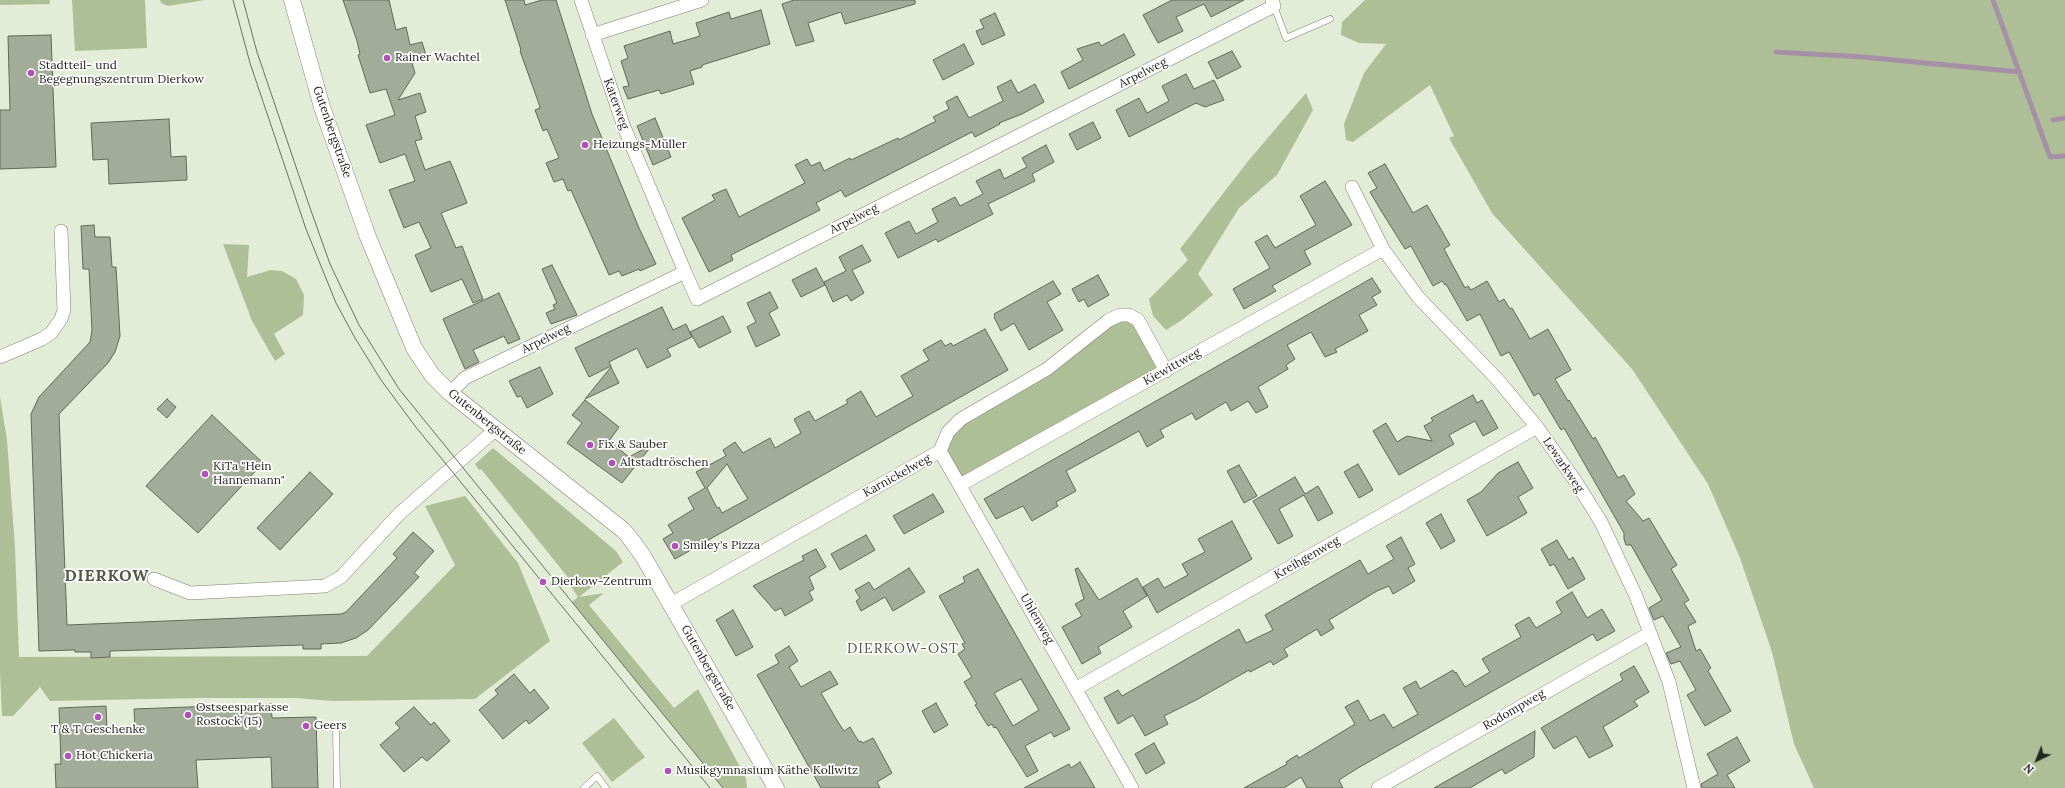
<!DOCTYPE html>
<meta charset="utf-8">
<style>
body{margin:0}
#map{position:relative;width:2065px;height:788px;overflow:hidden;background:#e3ecd6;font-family:Lora,serif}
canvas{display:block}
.north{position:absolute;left:2017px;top:740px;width:40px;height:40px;-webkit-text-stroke:3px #fff;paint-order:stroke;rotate:223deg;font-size:11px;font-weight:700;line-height:16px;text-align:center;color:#23271f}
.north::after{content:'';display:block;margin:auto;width:14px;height:18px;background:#23271f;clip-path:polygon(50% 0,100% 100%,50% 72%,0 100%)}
</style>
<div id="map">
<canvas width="2065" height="788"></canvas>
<div class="north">N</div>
</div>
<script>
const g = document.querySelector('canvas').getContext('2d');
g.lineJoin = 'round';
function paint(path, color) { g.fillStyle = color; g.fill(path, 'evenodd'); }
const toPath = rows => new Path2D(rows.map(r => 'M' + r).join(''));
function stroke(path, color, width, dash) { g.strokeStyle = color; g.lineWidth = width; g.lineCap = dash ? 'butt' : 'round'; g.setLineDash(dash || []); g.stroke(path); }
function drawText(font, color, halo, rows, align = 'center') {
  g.font = font + ' Lora,serif'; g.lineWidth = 3.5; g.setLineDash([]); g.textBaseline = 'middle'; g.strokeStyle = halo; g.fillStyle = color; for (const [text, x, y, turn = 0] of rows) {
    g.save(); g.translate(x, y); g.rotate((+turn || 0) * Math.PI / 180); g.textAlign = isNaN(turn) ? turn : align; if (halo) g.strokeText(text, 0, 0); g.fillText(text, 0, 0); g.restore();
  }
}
const green = toPath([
 [0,0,50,0,50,4,0,5],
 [72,0,145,0,147,48,75,51],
 [160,0,205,0,168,6,161,3],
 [1365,0,2065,0,2065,788,1814,788,1794,744,1772,652,1740,558,1708,484,1632,369,1492,213,1449,138,1454,136,1430,85,1353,142,1346,140,1344,124,1364,73,1386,44,1359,43,1341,35,1342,22],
 [1306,93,1313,110,1277,175,1239,208,1198,274,1213,295,1182,320,1166,330,1153,316,1149,299,1188,260,1180,249,1249,160],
 [223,244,249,245,247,277,271,270,282,271,296,279,304,295,303,315,274,334,285,354,275,361,252,321],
 [1129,315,1166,371,960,485,940,451,948,432],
 [0,397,7,440,15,547,19,657,367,656,455,565,425,506,465,496,518,563,550,641,475,699,333,701,296,698,200,698,50,701,40,687,13,716,2,716,0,672],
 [493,448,616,551,623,562,579,597,604,593,589,605,674,708,698,689,746,778,747,788,723,788,572,602,578,597,568,582,570,580,481,469,479,470,475,464],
 [614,718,645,757,612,782,582,743]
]);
const stream = toPath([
 [1993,0,2050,157,2065,156],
 [1776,52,1863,57,2020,72],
 [2053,120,2065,118]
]);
const building = toPath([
 [343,0,389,0,396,30,406,27,410,45,422,42,426,55,411,60,415,73,398,100,420,93,426,112,415,116,422,139,415,141,425,170,450,161,456,175,467,203,441,213,456,248,462,246,483,299,473,303,462,279,431,292,415,255,431,248,419,222,404,228,389,190,415,181,405,154,380,163,366,125,395,115,386,89,370,93,358,55,360,54,357,41,343,0],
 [505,0,524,0,525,5,542,0,556,0,592,114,639,228,656,264,640,271,639,269,622,276,619,271,609,275,571,190,568,191,563,179,554,182,546,163,559,158,547,129,543,131,535,110,540,108,539,104,520,51,521,50,505,0],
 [794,0,915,0,915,4,845,24,841,12,808,23,814,41,796,46,782,4,794,0],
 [1172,0,1244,0,1211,17,1204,4,1176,17,1183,31,1158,43,1143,15,1172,0],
 [761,10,770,44,702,65,702,67,690,71,694,84,661,94,659,90,628,99,623,87,629,86,621,61,628,58,624,46,670,31,673,44,700,36,696,23,729,12,731,19,761,10],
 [995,13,1005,35,982,45,976,31,984,28,980,20,995,13],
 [1124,34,1135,55,1069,89,1061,72,1083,60,1077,49,1099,42,1101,46,1124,34],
 [51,35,56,167,0,169,0,110,10,110,8,36,51,35],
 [964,44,974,64,943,80,933,60,964,44],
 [1232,51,1241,67,1217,79,1208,62,1232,51],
 [1186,74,1194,89,1214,80,1224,100,1205,107,1196,103,1129,137,1116,110,1139,98,1147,113,1169,101,1162,86,1186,74],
 [1011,80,1018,93,1035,84,1044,102,1022,114,999,123,1000,124,975,137,972,132,845,197,841,190,816,203,820,210,731,255,733,260,709,272,682,218,715,200,712,195,726,189,739,217,805,183,795,165,807,159,811,166,820,162,824,171,850,158,851,160,898,138,899,140,936,121,933,117,949,109,946,102,957,96,969,118,1003,101,997,87,1011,80],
 [655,118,671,157,653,165,637,126,655,118],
 [169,119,171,157,186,156,187,180,109,184,108,159,93,160,91,123,169,119],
 [1093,122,1101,138,1077,150,1069,134,1093,122],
 [1046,145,1054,162,1032,174,1035,181,988,204,993,214,938,242,936,239,898,258,885,233,909,221,916,234,938,222,932,209,955,197,960,206,983,194,976,181,1000,169,1004,179,1027,167,1022,158,1046,145],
 [1385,164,1413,213,1427,205,1450,245,1444,249,1465,288,1468,286,1471,290,1487,281,1499,302,1504,299,1510,309,1512,308,1530,339,1548,329,1571,370,1555,379,1568,401,1569,400,1593,439,1595,437,1618,478,1624,475,1635,494,1626,501,1643,521,1649,518,1677,565,1671,569,1689,600,1684,603,1696,622,1688,626,1696,651,1700,649,1711,668,1708,671,1731,711,1705,726,1687,695,1696,690,1680,661,1671,664,1666,653,1681,647,1663,616,1654,620,1649,608,1662,600,1631,545,1626,545,1624,539,1624,533,1564,428,1561,430,1539,393,1534,396,1509,352,1501,356,1480,314,1467,321,1446,284,1445,285,1442,281,1433,286,1411,246,1405,249,1380,209,1370,192,1377,188,1368,173,1385,164],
 [1325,181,1352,225,1304,251,1311,264,1272,286,1276,291,1244,309,1233,289,1270,268,1255,242,1267,235,1275,248,1316,225,1300,196,1325,181],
 [94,225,95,237,110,237,112,267,116,267,120,336,115,352,108,363,59,414,67,625,341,614,346,612,397,558,393,554,413,532,434,551,414,573,419,577,368,630,356,638,341,643,321,644,321,649,303,649,303,645,110,651,110,657,91,658,91,652,75,652,75,650,39,651,31,414,39,397,90,342,92,330,89,269,83,269,81,226,94,225],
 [862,245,871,261,852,270,864,293,851,301,847,295,833,302,824,282,846,271,839,257,862,245],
 [552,265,577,315,551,324,546,313,555,309,553,305,557,303,542,269,552,265],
 [816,268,825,285,801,297,792,280,816,268],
 [1098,275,1109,295,1088,307,1084,299,1079,302,1072,289,1098,275],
 [1372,278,1381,292,1372,297,1377,305,1359,315,1368,331,1335,349,1337,352,1325,357,1311,332,1287,345,1295,359,1286,365,1288,369,1258,387,1268,407,1256,413,1248,401,1231,411,1226,402,1196,420,1192,413,1160,430,1164,437,1147,447,1139,431,1066,471,1076,491,1056,502,1058,506,1032,521,1023,506,996,519,984,499,1372,278],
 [1053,281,1061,294,1047,302,1063,330,1029,350,1014,323,1001,331,994,317,995,316,994,314,1053,281],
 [770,292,778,308,769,313,780,335,756,347,747,327,756,322,747,303,770,292],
 [499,293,520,339,508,344,504,336,473,350,479,362,465,369,443,319,499,293],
 [662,307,673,330,686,324,692,337,667,349,671,356,647,368,637,348,609,362,611,366,589,377,575,348,662,307],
 [723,316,731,332,699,348,690,332,723,316],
 [985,329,1008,370,675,559,663,539,673,533,668,525,694,509,688,498,705,488,696,472,726,456,723,450,735,442,743,453,770,438,775,448,801,433,794,419,809,411,815,421,848,403,846,400,861,391,876,417,913,396,901,376,929,360,923,350,941,340,945,346,951,343,953,346,985,329],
 [727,464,748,499,722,513,719,507,717,508,707,488,727,464],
 [540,367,553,394,527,408,521,396,517,397,509,381,540,367],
 [611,367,619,383,585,399,611,367],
 [1473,395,1477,403,1482,400,1498,428,1483,436,1475,421,1449,435,1454,444,1399,475,1373,431,1386,423,1397,442,1407,436,1432,441,1424,426,1433,421,1431,418,1473,395],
 [167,399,176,407,167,418,157,409,167,399],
 [585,400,619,427,609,441,629,457,653,444,622,483,567,443,582,423,572,415,585,400],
 [212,415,263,463,198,533,146,486,212,415],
 [1518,462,1533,488,1518,497,1527,513,1487,536,1467,500,1481,492,1498,473,1518,462],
 [1358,464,1373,490,1359,498,1344,472,1358,464],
 [1239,465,1257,496,1244,503,1227,471,1239,465],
 [310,472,333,494,280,550,257,528,310,472],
 [1295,477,1305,494,1318,486,1333,513,1318,521,1304,495,1279,509,1293,536,1278,544,1253,501,1295,477],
 [933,494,944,512,904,534,893,516,933,494],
 [1441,514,1455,541,1441,549,1426,523,1441,514],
 [1232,521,1252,559,1157,613,1143,587,1158,578,1164,588,1188,575,1182,564,1205,552,1198,539,1232,521],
 [866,535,875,550,840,570,831,554,866,535],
 [1401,537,1415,564,1408,568,1415,581,1393,594,1389,586,1377,591,1329,620,1334,628,1321,636,1317,629,1284,649,1288,656,1273,665,1271,661,1250,672,1249,670,1196,700,1164,716,1168,724,1145,736,1133,715,1118,724,1104,698,1118,690,1122,696,1239,629,1246,643,1273,630,1265,615,1360,560,1368,574,1394,559,1386,546,1401,537],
 [1557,540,1569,560,1573,557,1585,579,1568,589,1554,564,1550,566,1541,549,1557,540],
 [816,549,826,567,809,577,814,589,809,592,813,600,785,616,781,608,775,611,753,586,804,560,802,556,816,549],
 [909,568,925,592,893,611,885,597,861,611,856,601,860,598,855,590,869,582,874,590,909,568],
 [1078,568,1099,600,1137,578,1147,596,1123,611,1132,627,1098,647,1101,653,1082,664,1062,627,1082,616,1075,604,1084,599,1075,569,1078,568],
 [978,569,1070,729,1054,737,1051,732,1025,746,1038,771,1027,777,996,727,994,728,992,724,988,726,975,705,977,704,964,682,972,677,958,654,965,649,962,644,965,643,939,596,965,582,963,577,978,569],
 [1021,679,1039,710,1013,726,994,693,1021,679],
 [1572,592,1587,618,1602,609,1615,631,1597,641,1593,634,1358,768,1339,780,1343,788,1307,788,1301,777,1284,788,1244,788,1287,764,1286,762,1297,755,1299,758,1355,724,1345,707,1358,700,1370,721,1384,714,1393,728,1418,714,1403,688,1416,681,1420,689,1453,670,1455,673,1456,672,1465,687,1490,672,1482,659,1521,637,1515,625,1529,617,1536,628,1562,613,1556,602,1572,592],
 [733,610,753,647,736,656,716,620,733,610],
 [789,646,798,661,789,667,801,687,830,671,838,684,821,693,838,722,844,731,850,727,859,742,861,741,863,743,873,738,892,773,877,782,880,788,821,788,757,675,779,663,775,655,789,646],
 [1634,666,1649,692,1634,701,1638,706,1603,727,1613,746,1589,758,1576,736,1554,749,1541,728,1623,680,1620,674,1634,666],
 [514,674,530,693,534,689,549,708,529,724,526,720,503,739,479,710,498,694,495,690,514,674],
 [936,703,948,725,934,733,922,711,936,703],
 [271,704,272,718,316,717,318,788,272,788,271,757,196,760,198,788,56,788,55,764,61,764,59,708,106,706,107,730,135,729,134,709,271,704],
 [414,707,431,725,434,722,450,741,427,761,422,757,404,772,380,745,400,728,395,723,414,707],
 [1535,731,1534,757,1505,774,1502,769,1470,788,1434,788,1535,731],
 [1737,737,1750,761,1727,775,1735,788,1702,788,1701,784,1718,774,1707,754,1737,737],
 [1154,743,1165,763,1146,774,1135,754,1154,743],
 [1080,762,1095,788,1024,788,1069,764,1071,768,1080,762]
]);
const service = toPath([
 [1274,6,1286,38,1330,19],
 [336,727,337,788],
 [584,788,597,776,606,788]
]);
const minor = toPath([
 [581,0,624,127,685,272],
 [592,35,702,0],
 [1352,187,1383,249,1418,297,1497,379,1537,427,1576,482,1601,522,1635,594,1669,682,1694,788],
 [0,357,42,339,51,333,61,319,64,310,61,231],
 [450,393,465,378,685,272,697,299,1274,6,1272,0],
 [940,451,1132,788],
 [960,485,1383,249],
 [154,579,190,593,325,586,341,577,399,514,495,430],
 [671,604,940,451,948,432,961,419,1047,369,1109,320,1120,315,1129,315,1138,320,1166,371],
 [1077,688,1537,427],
 [1378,788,1650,633]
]);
const tertiary = toPath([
 [292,0,322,107,368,237,414,348,432,375,450,393,623,530,630,538,643,556,776,788]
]);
const tram = toPath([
 [233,0,250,63,306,229,336,303,355,338,381,380,415,426,710,788],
 [243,0,257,52,309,205,330,264,359,325,399,389,723,788]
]);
const markers = [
 [387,58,4,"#b050b9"],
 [31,73,4,"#b050b9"],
 [585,145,4,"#b050b9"],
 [590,445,4,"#b050b9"],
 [612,463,4,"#b050b9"],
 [205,474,4,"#b050b9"],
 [675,546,4,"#b050b9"],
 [543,582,4,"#b050b9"],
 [188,715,4,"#b050b9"],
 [98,717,4,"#b050b9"],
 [306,726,4,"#b050b9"],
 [68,756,4,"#b050b9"],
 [668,771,4,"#b050b9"]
];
const poiNames = [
 ["Rainer Wachtel",395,58],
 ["Stadtteil- und",39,66],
 ["Begegnungszentrum Dierkow",39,80],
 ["Heizungs-Müller",593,145],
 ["Fix & Sauber",598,445],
 ["Altstadtröschen",620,463],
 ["KiTa \"Hein",213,467],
 ["Hannemann\"",213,481],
 ["Smiley's Pizza",683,546],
 ["Dierkow-Zentrum",551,582],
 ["Ostseesparkasse",196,708],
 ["Rostock (15)",196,722],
 ["Geers",314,726],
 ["T & T Geschenke",98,730,"center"],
 ["Hot Chickeria",76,756],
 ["Musikgymnasium Käthe Kollwitz",676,771]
];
const streetNames = [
 ["Arpelweg",1143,73,-27],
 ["Katerweg",616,104,70],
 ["Gutenbergstraße",332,132,71],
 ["Arpelweg",854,219,-27],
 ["Arpelweg",546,339,-26],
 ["Kiewittweg",1172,367,-29],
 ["Gutenbergstraße",487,422,39],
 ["Lewarkweg",1563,465,56],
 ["Karnickelweg",897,476,-29],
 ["Kreihgenweg",1307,558,-30],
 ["Uhlenweg",1037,619,60],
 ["Gutenbergstraße",708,668,60],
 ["Rodompweg",1514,710,-30]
];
const quarterNames = [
 ["DIERKOW-OST",903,649]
];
const districtNames = [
 ["DIERKOW",107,576]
];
paint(green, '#aebf97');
stroke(stream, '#a590a5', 5);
paint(building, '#a3ac98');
stroke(building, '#616956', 1);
stroke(service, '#7b836f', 7);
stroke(minor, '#7b836f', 14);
stroke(tertiary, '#7b836f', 17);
stroke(service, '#fff', 6);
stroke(minor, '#fff', 13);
stroke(tertiary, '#fff', 16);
stroke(tram, '#6a7063', 1);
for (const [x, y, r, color] of markers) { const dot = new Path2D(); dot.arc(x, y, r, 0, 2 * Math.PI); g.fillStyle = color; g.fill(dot); stroke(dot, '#fff', 1.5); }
drawText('12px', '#23271f', '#fff', poiNames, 'left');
drawText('12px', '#23271f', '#fff', streetNames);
g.letterSpacing = '1px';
drawText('14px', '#515946', '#fff', quarterNames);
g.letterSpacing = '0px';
g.letterSpacing = '1px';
drawText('bold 16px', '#515946', '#fff', districtNames);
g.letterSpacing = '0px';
</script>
